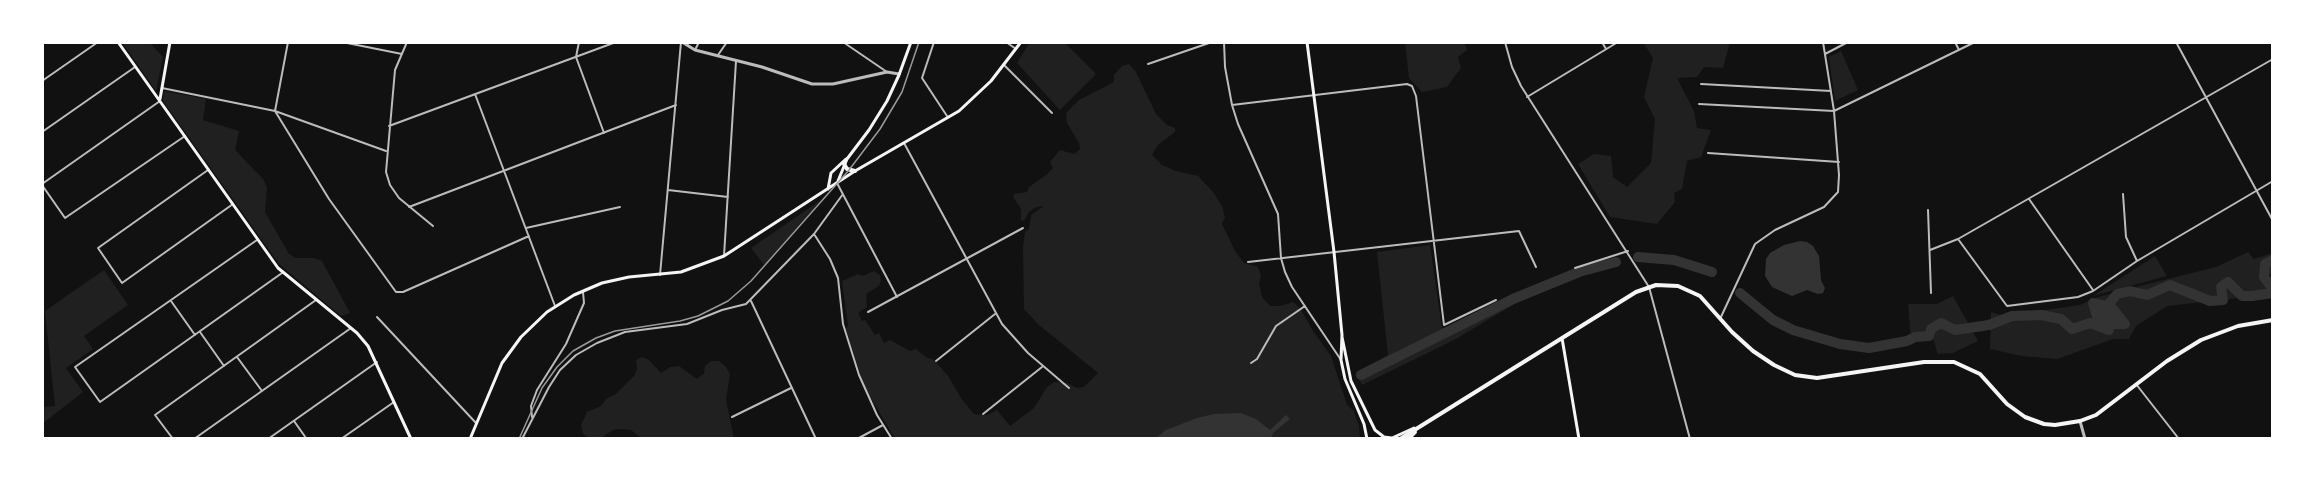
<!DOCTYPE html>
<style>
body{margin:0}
#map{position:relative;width:2315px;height:481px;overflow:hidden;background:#111;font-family:Poppins,sans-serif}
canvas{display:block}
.frame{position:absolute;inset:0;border:44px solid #fff;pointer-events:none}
</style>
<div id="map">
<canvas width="2315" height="481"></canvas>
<div class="frame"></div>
</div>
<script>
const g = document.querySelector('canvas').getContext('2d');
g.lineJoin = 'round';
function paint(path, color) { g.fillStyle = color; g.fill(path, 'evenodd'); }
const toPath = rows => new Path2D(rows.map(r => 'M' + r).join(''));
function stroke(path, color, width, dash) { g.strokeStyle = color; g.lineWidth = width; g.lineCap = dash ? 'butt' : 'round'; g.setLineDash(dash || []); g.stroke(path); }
const green = toPath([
 [122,42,149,42,163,57,156,91],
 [1030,42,1064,42,1096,74,1060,110,1017,63],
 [1405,42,1464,42,1467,50,1458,57,1461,68,1447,87,1422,92,1409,78],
 [1643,42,1730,42,1723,68,1704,67,1697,77,1677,78,1694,111,1697,128,1711,130,1701,157,1687,161,1682,189,1674,193,1675,202,1657,224,1610,217,1578,164,1594,154,1611,156,1613,177,1627,187,1651,163,1655,119,1644,97,1653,58],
 [1841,51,1858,90,1835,101,1829,57],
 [1129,64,1136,72,1156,114,1167,125,1175,128,1175,132,1158,145,1152,155,1162,165,1176,171,1198,176,1213,192,1222,206,1225,217,1222,224,1235,251,1244,263,1258,267,1261,275,1259,284,1262,297,1270,306,1280,306,1293,302,1300,308,1313,331,1331,356,1347,405,1353,410,1359,425,1360,439,895,439,864,386,846,329,848,326,842,281,858,274,863,276,874,271,880,275,881,281,879,286,866,294,867,307,858,313,862,321,865,320,875,335,879,333,884,343,890,340,910,351,916,349,926,357,934,360,948,376,961,398,974,414,987,415,997,410,1010,426,1034,408,1047,387,1054,382,1067,383,1077,388,1084,387,1098,373,1039,325,1024,309,1023,248,1025,232,1029,229,1031,215,1044,206,1036,207,1029,212,1024,221,1021,220,1021,209,1013,197,1014,194,1027,192,1029,187,1046,175,1053,168,1050,162,1060,150,1074,154,1080,149,1079,143,1067,123,1066,113,1079,100,1114,82,1114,75,1122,66],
 [164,91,206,99,203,120,239,131,235,150,264,180,267,188,265,212,289,254,296,258,314,258,322,261,350,313,341,316,279,264,163,101],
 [821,200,764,265,751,248],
 [1430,245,1442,329,1513,294,1518,302,1454,340,1362,385,1356,372,1388,355,1377,252],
 [2248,252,2254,259,2273,253,2273,273,2269,275,2273,282,2273,294,2167,306,2136,326,2129,339,2113,339,2057,359,2022,356,1990,349,1991,312,2004,316,2080,305,2098,297,2140,286,2216,267],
 [2155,256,2167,276,2093,296],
 [104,270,128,305,84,336,93,349,66,368,83,392,42,424,42,407,55,406,45,311],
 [1953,296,1978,341,1953,353,1938,354,1933,339,1911,341,1908,304,1937,304],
 [642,357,649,360,661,373,670,367,679,366,697,379,704,373,705,366,711,361,719,361,726,367,730,374,726,400,734,439,642,439,631,430,620,429,613,430,599,439,591,439,583,434,581,425,587,412,601,406,606,399,616,394,634,376,637,369,636,360]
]);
const water = toPath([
 [1800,241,1807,242,1813,246,1819,256,1821,280,1825,288,1823,293,1818,294,1807,290,1792,296,1772,287,1765,276,1766,259,1770,253,1784,245],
 [1241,413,1256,419,1270,430,1286,415,1290,419,1273,433,1271,439,1155,439,1166,430,1197,418,1214,414]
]);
const river = toPath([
 [1638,257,1674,260,1712,272],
 [2273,260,2265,264,2264,277,2273,289],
 [1740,293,1773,320,1793,330,1840,344,1869,348,1907,341,1915,337,1929,336,1931,329,1941,323,1955,330,1989,325,2012,316,2041,315,2061,319,2072,329,2090,323,2109,330,2097,316,2093,303,2102,305,2115,324,2125,324,2109,304,2117,294,2130,291,2147,295,2170,285,2210,301,2223,300,2221,287,2228,282,2242,296,2252,296,2273,293],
 [1361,375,1513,299,1579,272,1616,262]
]);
const minor = toPath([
 [288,42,275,111,329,199,396,292,403,292,529,236],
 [342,42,402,54],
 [407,42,395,70,386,172,390,185,399,198,433,226],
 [579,42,576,57,604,133],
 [843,42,887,72],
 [934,42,922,78,947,116],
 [1006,42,1016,49],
 [1224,42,1225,67,1232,105,1238,124,1278,214,1281,258,1285,272,1292,287,1341,360],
 [1505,42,1512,67,1521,86,1649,287,1690,439],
 [1602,42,1606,49],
 [1955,42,1959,50],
 [2176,42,2273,221],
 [695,50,699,42],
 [1825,54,1848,42],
 [718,55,727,42],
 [1148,64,1212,42],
 [1004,65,1052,113],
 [42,81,98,42],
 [1701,84,1831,91],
 [162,88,275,111,386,151],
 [475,94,555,306],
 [1527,97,1618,42],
 [1699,104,1834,111,1975,42],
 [1232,105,1407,84,1412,86,1416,96,1444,325,1496,300],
 [389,126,616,42],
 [42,132,135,67],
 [904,143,1002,324,1028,353,1069,388],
 [1708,153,1839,162],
 [208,170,98,248,122,283,233,204],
 [837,183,897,297],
 [42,184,160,101],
 [42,185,65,218,185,136],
 [668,190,728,197],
 [2123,194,2126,237,2137,261],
 [2029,199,2093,290],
 [409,207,676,105],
 [1928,210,1931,293],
 [526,228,620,207],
 [814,234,830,259,838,278,843,324,859,375,877,415,892,439],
 [1958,239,2007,306,2078,297,2093,291,2137,261,2273,181],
 [257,240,75,367,100,402,282,273],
 [1930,250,1958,239,2273,59],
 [724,256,736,61],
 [1248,262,1519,231,1536,267],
 [1575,268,1628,251],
 [660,275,681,42],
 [171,301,195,335],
 [751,301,816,439],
 [42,312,43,313],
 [868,312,1023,228],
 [377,317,476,423],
 [1720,319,1755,244,1775,230,1824,207,1838,192,1839,175,1834,111,1823,42],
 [200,332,224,366],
 [237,357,262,391],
 [936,361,995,314],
 [1251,363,1257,359,1276,326,1305,306],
 [2136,384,2179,439],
 [983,414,1042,367],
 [532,417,531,406,537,390,566,344,584,303,583,292],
 [732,417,791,388],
 [294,421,306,438],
 [173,439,155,415,316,300],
 [194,439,351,328],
 [268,439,377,362],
 [341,439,394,402],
 [522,439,549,387,560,370,576,355,597,343,625,332,687,324,722,310,746,304,814,234,843,194],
 [857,439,883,425]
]);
const tertiary = toPath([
 [682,42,695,50,762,67,812,84,833,84,887,72,899,74],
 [2080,421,2085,439]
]);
const secondary = toPath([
 [118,42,278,268,357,333,368,346,411,439],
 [1307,42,1334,252,1342,335,1341,360,1345,379,1364,424,1367,439],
 [160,99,170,42],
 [838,181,847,159,869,130,887,101,899,75,911,42],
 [828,189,831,173,846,159],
 [1342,337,1351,381,1375,430,1384,437,1392,438,1414,428],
 [1562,338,1579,439],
 [470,439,502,363,521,337,547,312,574,295,602,283,629,277,681,272,724,256,855,171,959,111,991,81,1021,42]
]);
const primary = toPath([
 [844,164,847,169,855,171],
 [1400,439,1636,292,1656,285,1678,286,1700,296,1732,332,1753,351,1774,365,1795,375,1817,378,1924,362,1954,362,1980,374,2007,404,2025,417,2044,424,2055,425,2080,421,2096,415,2167,361,2201,340,2238,326,2273,320],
 [1408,439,1415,432]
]);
const rail = toPath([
 [519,439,542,388,557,367,573,351,596,338,615,331,680,321,698,316,728,301,751,281,849,170,880,129,902,92,919,42]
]);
paint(green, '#202020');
paint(water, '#333');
stroke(river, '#333', 10);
stroke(minor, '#bcbcbc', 2);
stroke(tertiary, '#bcbcbc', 3);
stroke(secondary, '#f5f5f5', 3);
stroke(primary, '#f5f5f5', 4);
stroke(rail, '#9a9a9a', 1.5);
</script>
